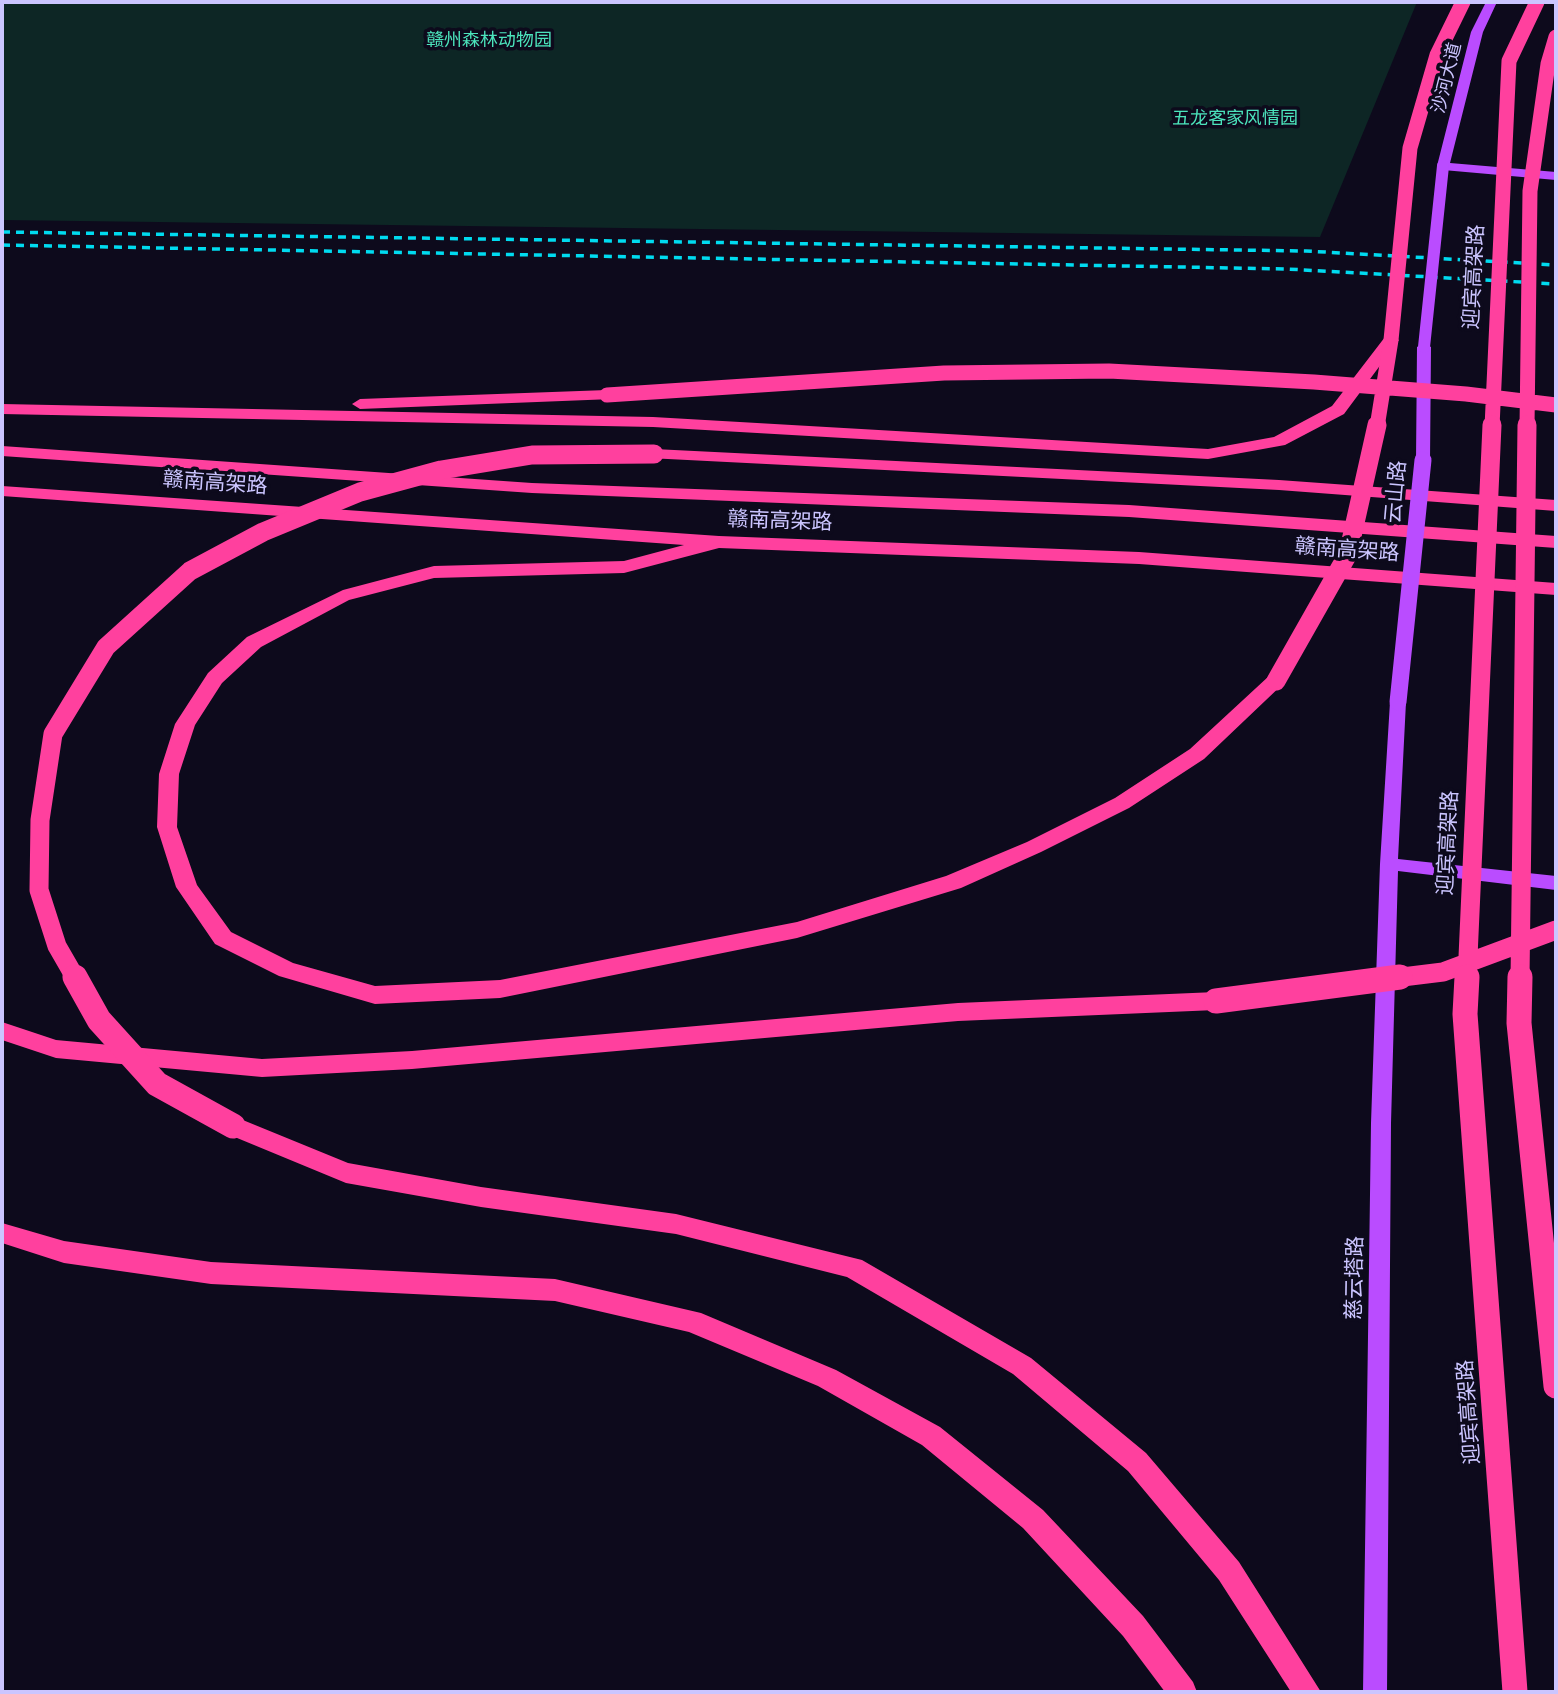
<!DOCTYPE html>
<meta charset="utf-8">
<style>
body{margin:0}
#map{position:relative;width:1558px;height:1694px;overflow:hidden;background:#0d0a1c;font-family:Quicksand,sans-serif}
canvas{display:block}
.frame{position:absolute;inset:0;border:4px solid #cbc5ff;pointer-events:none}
</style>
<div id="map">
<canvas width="1558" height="1694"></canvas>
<div class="frame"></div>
</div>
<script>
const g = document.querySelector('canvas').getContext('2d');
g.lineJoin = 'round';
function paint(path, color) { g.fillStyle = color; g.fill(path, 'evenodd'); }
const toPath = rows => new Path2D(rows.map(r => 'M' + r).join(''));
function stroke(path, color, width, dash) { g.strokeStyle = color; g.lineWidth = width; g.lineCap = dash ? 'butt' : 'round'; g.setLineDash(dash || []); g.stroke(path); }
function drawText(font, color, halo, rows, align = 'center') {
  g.font = font + ' Quicksand,"Noto Sans SC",sans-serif'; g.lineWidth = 7; g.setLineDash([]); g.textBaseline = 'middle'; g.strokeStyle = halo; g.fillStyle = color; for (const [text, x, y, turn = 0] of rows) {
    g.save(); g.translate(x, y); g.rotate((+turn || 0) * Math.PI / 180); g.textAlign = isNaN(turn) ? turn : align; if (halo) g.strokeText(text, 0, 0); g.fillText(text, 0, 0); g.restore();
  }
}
const green = toPath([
 [2,2,1417,2,1320,237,2,220]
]);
const primary = toPath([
 [1486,2,1497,2,1483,32,1450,163,1556,172,1556,180,1443,170,1437,166,1471,32,1486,2],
 [1424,343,1431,347,1430,460,1423,464,1416,460,1417,347,1424,343],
 [1398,696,1406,702,1398,859,1556,876,1556,890,1398,871,1391,1123,1387,1692,1363,1692,1371,1123,1380,864,1390,702,1398,696]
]);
const highway = toPath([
 [1391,335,1399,340,1344,414,1285,445,1208,459,653,427,2,414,2,404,653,417,1208,449,1274,437,1332,406,1385,337,1391,335],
 [607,390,615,395,613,399,360,409,352,404,360,399,607,390],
 [2,446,532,483,1129,505,1556,536,1556,548,1129,517,532,493,2,456,2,446],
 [654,449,1279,480,1556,500,1556,511,1279,490,648,458,645,454,654,449],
 [2,486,719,536,1139,552,1556,583,1556,595,1139,564,719,548,624,573,434,578,349,600,261,647,222,683,195,725,179,774,177,827,197,885,231,932,293,963,375,986,500,980,797,922,946,876,1027,842,1115,798,1190,749,1269,676,1276,674,1283,676,1286,681,1204,759,1129,808,1041,852,961,888,797,938,500,998,375,1004,279,976,215,944,176,887,157,827,159,774,175,724,208,673,247,637,343,590,434,566,624,561,684,545,2,496,2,486],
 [1216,992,1224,995,1227,1001,1224,1007,1216,1010,958,1021,412,1069,262,1077,56,1058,2,1040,2,1022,56,1040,262,1059,412,1051,958,1003,1216,992],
 [233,1116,348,1163,481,1187,676,1214,862,1260,1031,1358,1146,1453,1239,1562,1321,1692,1291,1692,1219,1580,1128,1471,1013,1374,847,1277,676,1234,481,1207,346,1183,225,1133,221,1126,225,1119,233,1116],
 [2,1223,64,1241,211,1262,555,1279,701,1313,836,1370,940,1427,1043,1510,1143,1616,1193,1682,1197,1692,1165,1692,1123,1636,1023,1528,922,1445,818,1386,689,1332,555,1301,211,1284,64,1263,2,1243,2,1223]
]);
const rail = toPath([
 [2,232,1306,251,1556,265],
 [2,245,1287,269,1556,284]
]);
const primaryBridgeFar1 = toPath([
 [1424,347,1443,166]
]);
const primaryBridge = toPath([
 [1398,702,1423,460]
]);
const highwayBridgeFar2 = toPath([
 [607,395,944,373,1109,371,1314,382,1466,394,1556,405],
 [1377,427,1391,340,1410,148,1437,55,1463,2],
 [1492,427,1509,61,1537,2],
 [1527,427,1530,191,1548,64,1556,37]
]);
const highwayBridgeFar1 = toPath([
 [1276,681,1348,554,1377,425],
 [76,979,57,946,39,890,40,820,53,734,106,647,190,571,263,532,360,492,441,470,532,455,654,454],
 [1386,979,1443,972,1556,930],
 [1467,979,1492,425],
 [1520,979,1527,425]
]);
const highwayBridge = toPath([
 [75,977,99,1020,157,1084,233,1126],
 [1467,977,1465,1014,1515,1692],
 [1520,977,1519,1023,1556,1386],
 [1216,1001,1400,977]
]);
const farParknames = [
 ["赣州森林动物园",489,41],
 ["五龙客家风情园",1235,119]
];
const farStreetnames = [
 ["沙河大道",1447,78,-76]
];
const streetNames = [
 ["迎宾高架路",1474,277,-87],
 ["赣南高架路",215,483,4],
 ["云山路",1396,492,-85],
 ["赣南高架路",780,521,2],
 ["赣南高架路",1347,550,4],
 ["迎宾高架路",1448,843,-87],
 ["慈云塔路",1355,1278,-89],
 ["迎宾高架路",1469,1412,-94]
];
paint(green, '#0d2625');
paint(primary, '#ba4cff');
paint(highway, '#ff409e');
stroke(rail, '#00dbf0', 3.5, [8, 6]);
stroke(primaryBridgeFar1, '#ba4cff', 12);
stroke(primaryBridge, '#ba4cff', 17);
stroke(highwayBridgeFar2, '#ff409e', 15);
stroke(highwayBridgeFar1, '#ff409e', 19);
stroke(highwayBridge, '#ff409e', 25);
drawText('18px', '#4ce4bc', '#0d0a1c', farParknames);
drawText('18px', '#cbc5ff', '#0d0a1c', farStreetnames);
drawText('21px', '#cbc5ff', '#0d0a1c', streetNames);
</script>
